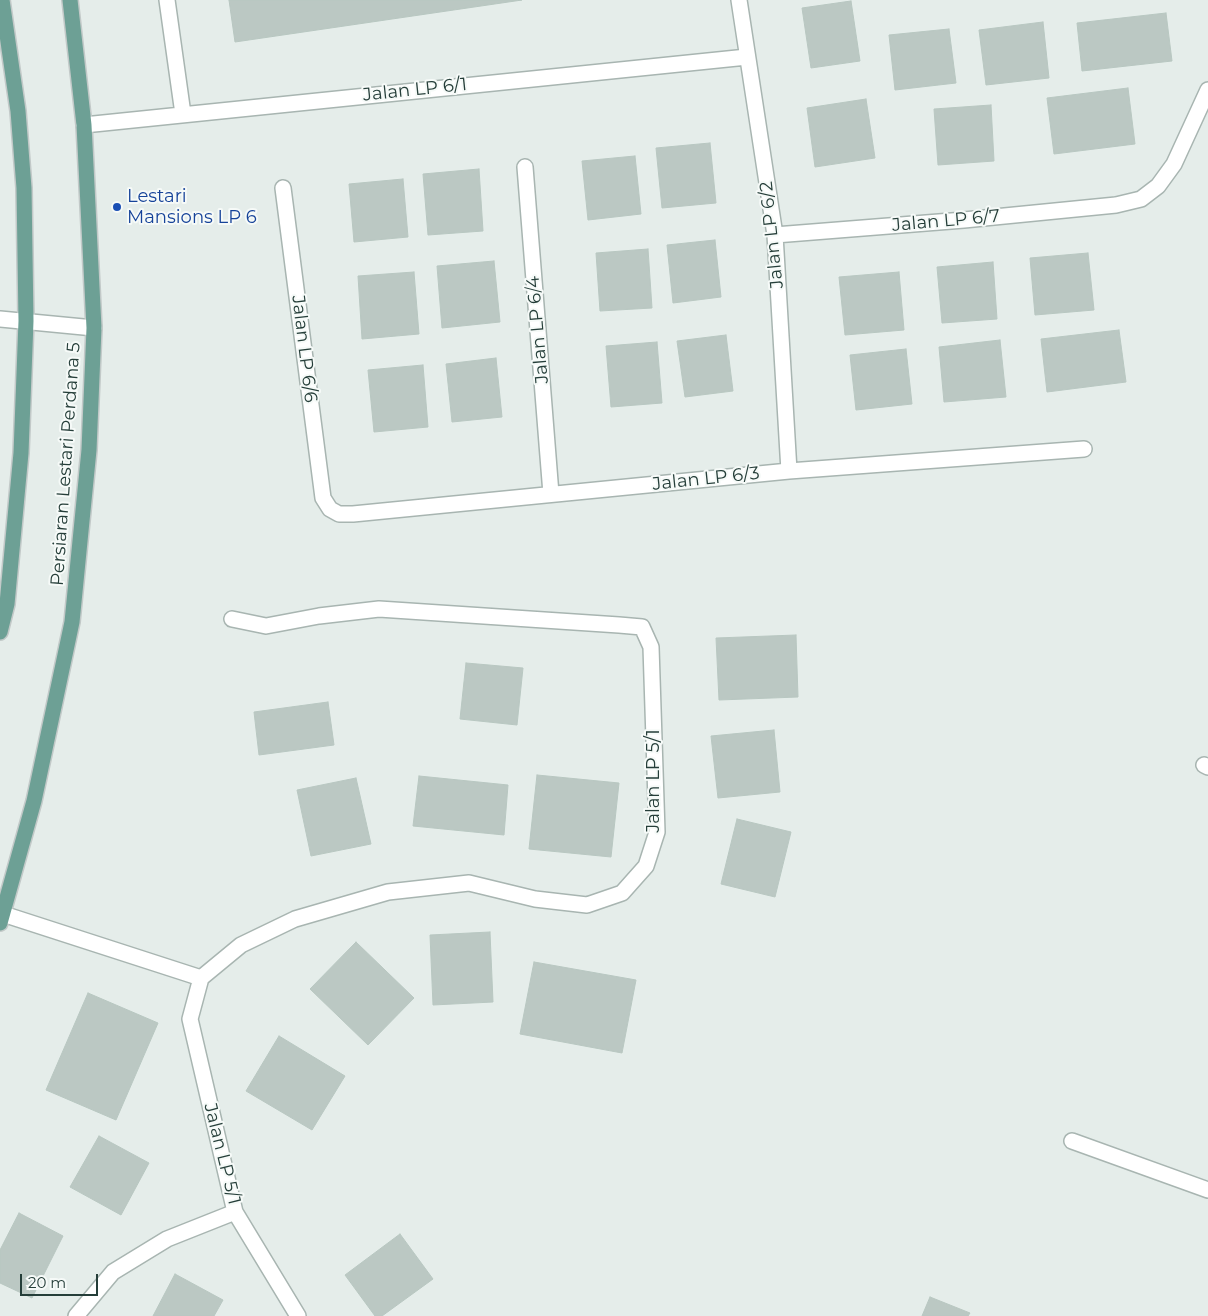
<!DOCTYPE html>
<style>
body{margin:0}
#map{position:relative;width:1208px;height:1316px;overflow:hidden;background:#e5edea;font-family:Montserrat,sans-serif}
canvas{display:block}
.scale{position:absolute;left:20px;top:1274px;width:78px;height:22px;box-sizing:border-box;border:2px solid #253e39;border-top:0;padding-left:6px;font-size:15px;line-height:18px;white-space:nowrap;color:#253e39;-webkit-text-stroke:4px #f6faf8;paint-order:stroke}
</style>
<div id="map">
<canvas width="1208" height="1316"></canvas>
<div class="scale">20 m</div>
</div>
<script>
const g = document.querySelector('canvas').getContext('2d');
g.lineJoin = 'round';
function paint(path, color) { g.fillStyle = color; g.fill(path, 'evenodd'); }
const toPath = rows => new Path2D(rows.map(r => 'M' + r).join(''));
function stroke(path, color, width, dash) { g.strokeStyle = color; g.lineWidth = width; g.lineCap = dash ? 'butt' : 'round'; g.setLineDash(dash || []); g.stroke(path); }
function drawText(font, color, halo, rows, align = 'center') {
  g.font = font + ' Montserrat,sans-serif'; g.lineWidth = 4; g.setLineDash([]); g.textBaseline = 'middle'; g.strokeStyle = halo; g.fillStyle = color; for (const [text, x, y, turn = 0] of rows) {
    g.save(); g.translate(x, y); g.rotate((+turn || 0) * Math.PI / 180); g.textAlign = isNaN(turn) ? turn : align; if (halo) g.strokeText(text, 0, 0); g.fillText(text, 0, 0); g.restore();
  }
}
const building = toPath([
 [229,0,522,0,235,42,229,0],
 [851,1,860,61,811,68,802,8,851,1],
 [1166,13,1172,61,1082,71,1077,23,1166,13],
 [1043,22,1049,78,986,85,979,30,1043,22],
 [949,29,956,83,895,90,889,35,949,29],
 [1128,88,1135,144,1054,154,1047,98,1128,88],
 [866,99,875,158,815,167,807,108,866,99],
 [991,105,994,161,938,165,934,109,991,105],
 [710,143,716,203,662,208,656,148,710,143],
 [635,156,641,214,588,220,582,161,635,156],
 [479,169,483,231,428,235,423,174,479,169],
 [403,179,408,237,354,242,349,184,403,179],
 [715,240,721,297,673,303,667,245,715,240],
 [648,249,652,308,600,311,596,253,648,249],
 [1088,253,1094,310,1035,315,1030,258,1088,253],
 [494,261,500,322,442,328,437,266,494,261],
 [993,262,997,319,942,323,937,267,993,262],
 [414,272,419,334,362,339,358,276,414,272],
 [899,272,904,330,845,335,839,277,899,272],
 [1119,330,1126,382,1047,392,1041,339,1119,330],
 [726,335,733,391,685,397,677,341,726,335],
 [1000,340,1006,397,944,402,939,347,1000,340],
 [657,342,662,403,611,407,606,346,657,342],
 [906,349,912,404,856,410,850,355,906,349],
 [496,358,502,417,452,422,446,364,496,358],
 [423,365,428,427,374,432,368,370,423,365],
 [796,635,798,697,719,700,716,638,796,635],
 [466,663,523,668,517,725,460,719,466,663],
 [328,702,334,745,259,755,254,712,328,702],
 [774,730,780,792,718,798,711,736,774,730],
 [537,775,619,783,611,857,529,849,537,775],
 [419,776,508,785,504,835,413,826,419,776],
 [356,778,371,844,311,856,297,790,356,778],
 [737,819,791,832,775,897,721,884,737,819],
 [490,932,493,1002,433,1005,430,935,490,932],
 [356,942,414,998,368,1045,310,989,356,942],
 [534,962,636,980,622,1053,520,1034,534,962],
 [88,993,158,1023,116,1120,46,1090,88,993],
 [279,1036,345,1076,312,1130,246,1091,279,1036],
 [99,1136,149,1163,121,1215,70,1187,99,1136],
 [19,1213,63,1236,32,1298,0,1283,0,1250,19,1213],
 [400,1234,433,1279,382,1316,375,1316,345,1275,400,1234],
 [175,1274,223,1300,214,1316,153,1316,175,1274],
 [930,1297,970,1313,968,1316,922,1316,930,1297]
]);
const minor = toPath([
 [167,0,183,114],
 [739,0,775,235,789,471],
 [84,125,747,57],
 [525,167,551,494],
 [283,188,323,498,330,509,339,514,353,514,789,471,1084,449],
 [775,235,964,220,1116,205,1141,199,1158,186,1174,164,1208,90],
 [0,319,94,328],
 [232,619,266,626,319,616,379,609,619,625,642,627,651,647,657,832,646,866,622,893,587,905,535,899,469,883,388,892,295,919,241,945,201,978,190,1019,235,1212,298,1316],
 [1204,765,1208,767],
 [0,913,201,978],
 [1072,1141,1208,1190],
 [76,1316,113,1272,167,1239,235,1212]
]);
const major = toPath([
 [0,632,7,604,21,453,26,321,24,188,18,111,2,0],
 [0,923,34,801,72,622,89,450,94,328,84,125,70,0]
]);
const markers = [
 [117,207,5,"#1a4fb4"]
];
const streetNames = [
 ["Jalan LP 6/1",415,90,-6],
 ["Jalan LP 6/7",946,221,-5],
 ["Jalan LP 6/2",772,235,-96],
 ["Jalan LP 6/4",538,330,-95],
 ["Jalan LP 6/6",304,349,83],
 ["Persiaran Lestari Perdana 5",66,464,-86],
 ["Jalan LP 6/3",706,479,-6],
 ["Jalan LP 5/1",654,781,-90],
 ["Jalan LP 5/1",222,1154,76]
];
const transitNames = [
 ["Lestari",127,197],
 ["Mansions LP 6",127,218]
];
paint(building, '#bbc8c3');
stroke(building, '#b8c7c1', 1);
stroke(minor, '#a8b5b1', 18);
stroke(major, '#c2c9c8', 18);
stroke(minor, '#fff', 15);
stroke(major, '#6da095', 15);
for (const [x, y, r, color] of markers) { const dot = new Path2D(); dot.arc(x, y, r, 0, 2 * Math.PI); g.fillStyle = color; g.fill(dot); stroke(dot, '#f6faf8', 2); }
drawText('18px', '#253e39', '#f6faf8', streetNames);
drawText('18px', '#164399', '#f6faf8', transitNames, 'left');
</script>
